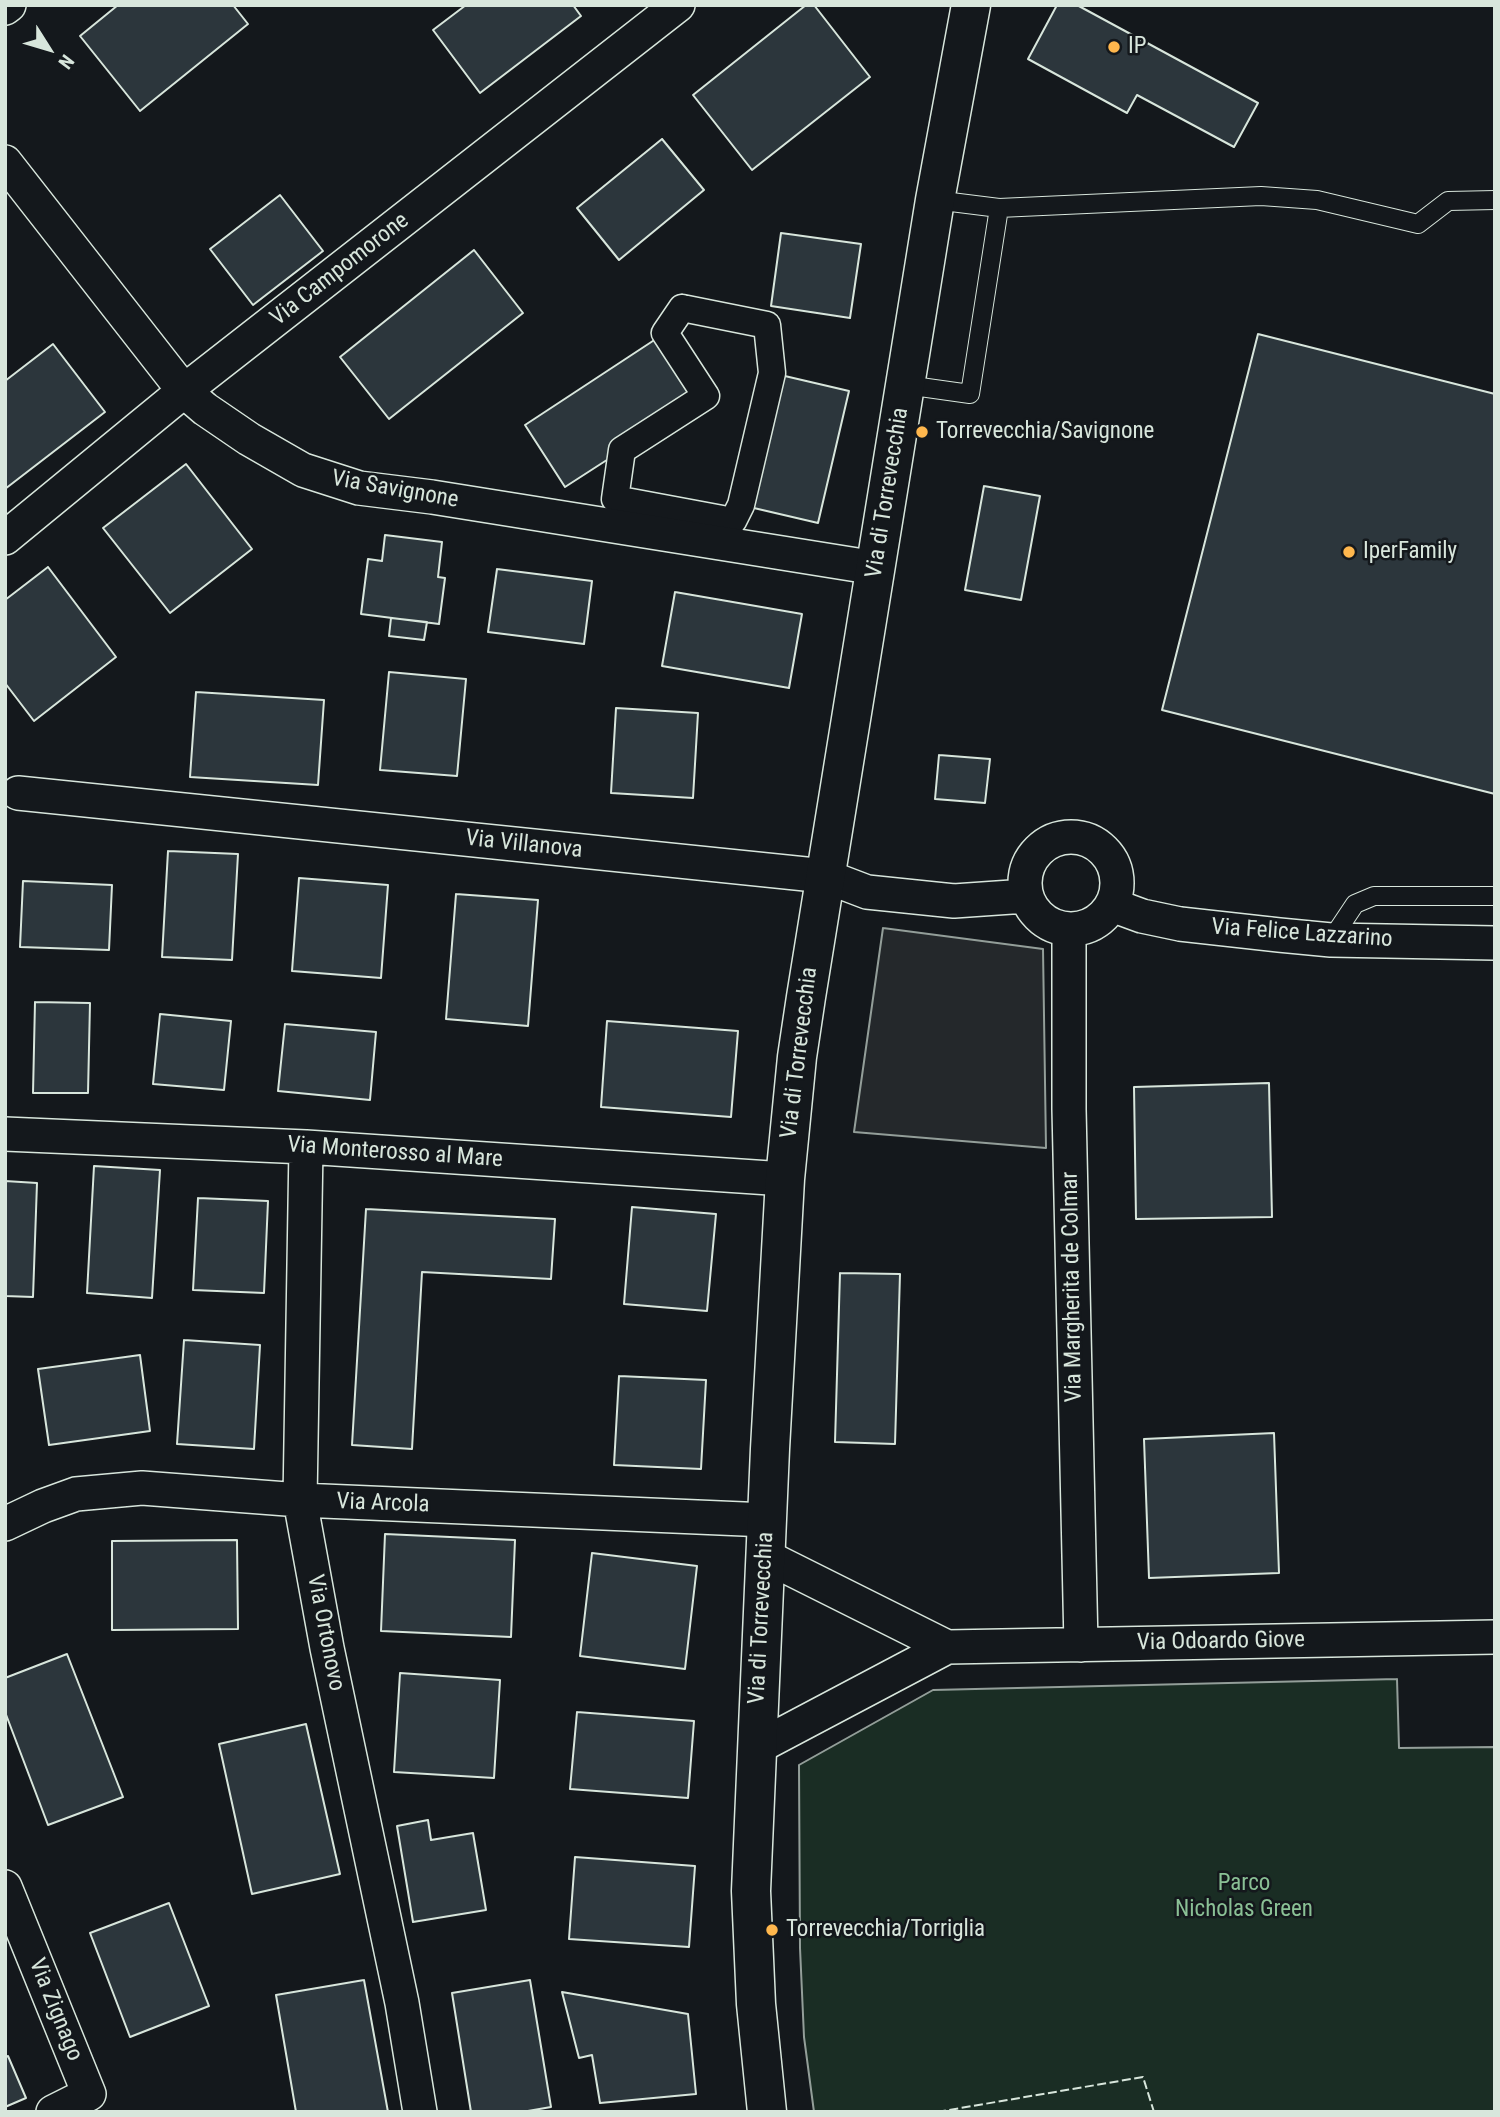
<!DOCTYPE html>
<style>
body{margin:0}
#map{position:relative;width:1500px;height:2117px;overflow:hidden;background:#14181c;font-family:"Roboto Condensed",sans-serif}
canvas{display:block}
.frame{position:absolute;inset:0;border:7px solid #d8e6dc;pointer-events:none}
.north{position:absolute;left:14px;top:14px;width:70px;height:70px;-webkit-text-stroke:5px #14181c;paint-order:stroke;rotate:127deg;font-size:19px;font-weight:700;line-height:28px;text-align:center;color:#d8e6dc}
.north::after{content:'';display:block;margin:auto;width:24px;height:32px;background:#d8e6dc;clip-path:polygon(50% 0,100% 100%,50% 72%,0 100%)}
</style>
<div id="map">
<canvas width="1500" height="2117"></canvas>
<div class="frame"></div>
<div class="north">N</div>
</div>
<script>
const g = document.querySelector('canvas').getContext('2d');
g.lineJoin = 'round';
function paint(path, color) { g.fillStyle = color; g.fill(path, 'evenodd'); }
const toPath = rows => new Path2D(rows.map(r => 'M' + r).join(''));
function stroke(path, color, width, dash) { g.strokeStyle = color; g.lineWidth = width; g.lineCap = dash ? 'butt' : 'round'; g.setLineDash(dash || []); g.stroke(path); }
function drawText(font, color, halo, rows, align = 'center') {
  g.font = font + ' "Roboto Condensed",sans-serif'; g.lineWidth = 5; g.setLineDash([]); g.textBaseline = 'middle'; g.strokeStyle = halo; g.fillStyle = color; for (const [text, x, y, turn = 0] of rows) {
    g.save(); g.translate(x, y); g.rotate((+turn || 0) * Math.PI / 180); g.textAlign = isNaN(turn) ? turn : align; if (halo) g.strokeText(text, 0, 0); g.fillText(text, 0, 0); g.restore();
  }
}
const green = toPath([
 [1397,1679,1399,1748,1495,1747,1495,2112,814,2112,804,2037,800,1948,799,1765,933,1690,1397,1679]
]);
const parking = toPath([
 [883,928,1043,949,1046,1148,854,1132,883,928]
]);
const building = toPath([
 [118,5,233,5,248,24,140,111,80,36,118,5],
 [466,5,573,5,581,16,480,93,433,30,466,5],
 [806,5,814,5,870,77,752,170,693,95,806,5],
 [1057,5,1077,5,1258,103,1234,147,1137,95,1127,113,1028,59,1057,5],
 [662,139,704,190,619,260,577,208,662,139],
 [280,195,323,251,253,305,210,249,280,195],
 [781,233,861,244,850,318,771,306,781,233],
 [474,250,523,313,389,419,340,357,474,250],
 [665,333,706,396,565,487,525,425,665,333],
 [1258,334,1495,394,1495,794,1162,710,1258,334],
 [53,344,105,412,5,489,5,381,53,344],
 [772,373,849,391,818,523,741,505,772,373],
 [186,464,252,549,170,613,103,528,186,464],
 [984,486,1040,496,1021,600,965,590,984,486],
 [385,535,442,542,438,577,445,578,439,624,361,614,368,559,382,561,385,535],
 [48,567,116,657,34,721,5,683,5,600,48,567],
 [497,569,592,581,584,644,488,632,497,569],
 [675,592,802,614,789,688,662,666,675,592],
 [391,618,427,622,424,640,389,636,391,618],
 [389,672,466,679,457,776,380,770,389,672],
 [196,692,324,700,318,785,190,777,196,692],
 [616,708,698,713,693,798,611,793,616,708],
 [939,755,990,759,985,803,935,799,939,755],
 [168,851,238,854,232,960,162,957,168,851],
 [299,878,388,885,381,978,292,971,299,878],
 [23,881,112,885,109,950,20,947,23,881],
 [456,894,538,900,528,1026,446,1019,456,894],
 [35,1002,90,1003,88,1093,33,1093,35,1002],
 [160,1014,231,1021,224,1090,153,1084,160,1014],
 [607,1021,738,1031,731,1117,601,1107,607,1021],
 [285,1024,376,1032,370,1100,278,1091,285,1024],
 [1269,1083,1272,1217,1136,1219,1134,1087,1269,1083],
 [94,1166,160,1170,152,1298,87,1293,94,1166],
 [5,1181,37,1183,33,1297,5,1296,5,1181],
 [198,1198,268,1201,264,1293,193,1290,198,1198],
 [632,1207,716,1214,707,1311,624,1304,632,1207],
 [366,1209,555,1219,551,1279,422,1272,412,1449,352,1445,366,1209],
 [840,1273,900,1274,895,1444,835,1442,840,1273],
 [184,1340,260,1345,254,1449,177,1444,184,1340],
 [140,1355,150,1431,49,1445,38,1369,140,1355],
 [619,1376,706,1380,701,1469,614,1465,619,1376],
 [1274,1433,1279,1573,1149,1578,1144,1439,1274,1433],
 [385,1534,515,1540,511,1637,381,1631,385,1534],
 [237,1540,238,1629,112,1630,112,1541,237,1540],
 [592,1553,697,1566,685,1669,580,1656,592,1553],
 [67,1654,123,1797,48,1825,5,1712,5,1678,67,1654],
 [400,1673,500,1680,494,1778,394,1772,400,1673],
 [577,1712,694,1721,688,1798,570,1789,577,1712],
 [306,1724,340,1874,252,1894,219,1744,306,1724],
 [428,1820,431,1840,473,1833,486,1910,413,1922,397,1826,428,1820],
 [575,1857,695,1866,689,1947,569,1939,575,1857],
 [169,1903,209,2006,130,2037,90,1933,169,1903],
 [364,1980,388,2112,296,2112,276,1995,364,1980],
 [530,1980,551,2107,522,2112,471,2112,452,1993,530,1980],
 [562,1992,688,2014,696,2094,600,2103,592,2055,579,2058,562,1992],
 [8,2056,26,2098,5,2107,5,2057,8,2056]
]);
const service = toPath([
 [935,200,999,208,1261,196,1317,200,1418,224,1448,201,1495,200],
 [906,385,970,394,999,208],
 [1331,940,1355,904,1374,896,1495,896]
]);
const pedestrian = toPath([
 [682,308,767,325,772,373,741,505,733,521,615,499,622,450,706,396,665,333,682,308]
]);
const minor = toPath([
 [5,8,9,5],
 [5,162,184,391,205,409,249,439,303,470,359,488,432,497,876,568],
 [5,538,184,391,678,5],
 [18,793,825,876,867,892,954,901,1026,896],
 '1025 883a46 46 0 1 1 92 0a46 46 0 1 1-92 0Z',
 [1112,905,1142,916,1180,924,1279,935,1331,940,1495,943],
 [1069,929,1069,1109,1081,1645],
 [5,1134,306,1147,785,1179],
 [306,1147,300,1500,327,1648,402,2003,420,2112],
 [5,1524,43,1506,76,1494,142,1488,300,1500,767,1520],
 [765,1556,947,1647],
 [756,1748,947,1647,1495,1637],
 [5,1887,89,2094,53,2112]
]);
const secondary = toPath([
 [767,2112,756,2004,751,1891,770,1449,785,1179,797,1057,806,997,935,200,971,5]
]);
const fence = toPath([
 [937,2112,1143,2077,1154,2112]
]);
const markers = [
 [1114,47,7,"#ffb74d"],
 [922,432,7,"#ffb74d"],
 [1349,552,7,"#ffb74d"],
 [772,1930,7,"#ffb74d"]
];
const poiNames = [
 ["IP",1128,47],
 ["Torrevecchia/Savignone",936,432],
 ["IperFamily",1363,552],
 ["Torrevecchia/Torriglia",786,1930]
];
const streetNames = [
 ["Via Campomorone",340,270,-38],
 ["Via Savignone",395,490,10],
 ["Via di Torrevecchia",888,493,-81],
 ["Via Villanova",524,845,6],
 ["Via Felice Lazzarino",1302,934,4],
 ["Via di Torrevecchia",800,1053,-83],
 ["Via Monterosso al Mare",395,1153,4],
 ["Via Margherita de Colmar",1073,1287,-91],
 ["Via Arcola",383,1504,2],
 ["Via di Torrevecchia",762,1618,-87],
 ["Via Ortonovo",325,1633,79],
 ["Via Odoardo Giove",1221,1642,-1],
 ["Via Zignago",55,2010,68]
];
const parkNames = [
 ["Parco",1244,1884],
 ["Nicholas Green",1244,1910]
];
paint(green, '#1a2d24');
stroke(green, '#939e99', 2);
paint(parking, '#24282b');
stroke(parking, '#939e99', 2);
paint(building, '#2c363c');
stroke(building, '#d8e6dc', 2);
stroke(service, '#d8e6dc', 20);
stroke(pedestrian, '#d8e6dc', 29);
stroke(minor, '#d8e6dc', 36);
stroke(secondary, '#d8e6dc', 41);
stroke(service, '#14181c', 18);
stroke(pedestrian, '#14181c', 26);
stroke(minor, '#14181c', 33);
stroke(secondary, '#14181c', 38);
stroke(fence, '#d8e6dc', 2, [9, 3.5]);
for (const [x, y, r, color] of markers) { const dot = new Path2D(); dot.arc(x, y, r, 0, 2 * Math.PI); g.fillStyle = color; g.fill(dot); stroke(dot, '#14181c', 2.5); }
drawText('23px', '#d8e6dc', '#14181c', poiNames, 'left');
drawText('23px', '#d8e6dc', '#14181c', streetNames);
drawText('23px', '#8ac095', '#14181c', parkNames);
</script>
